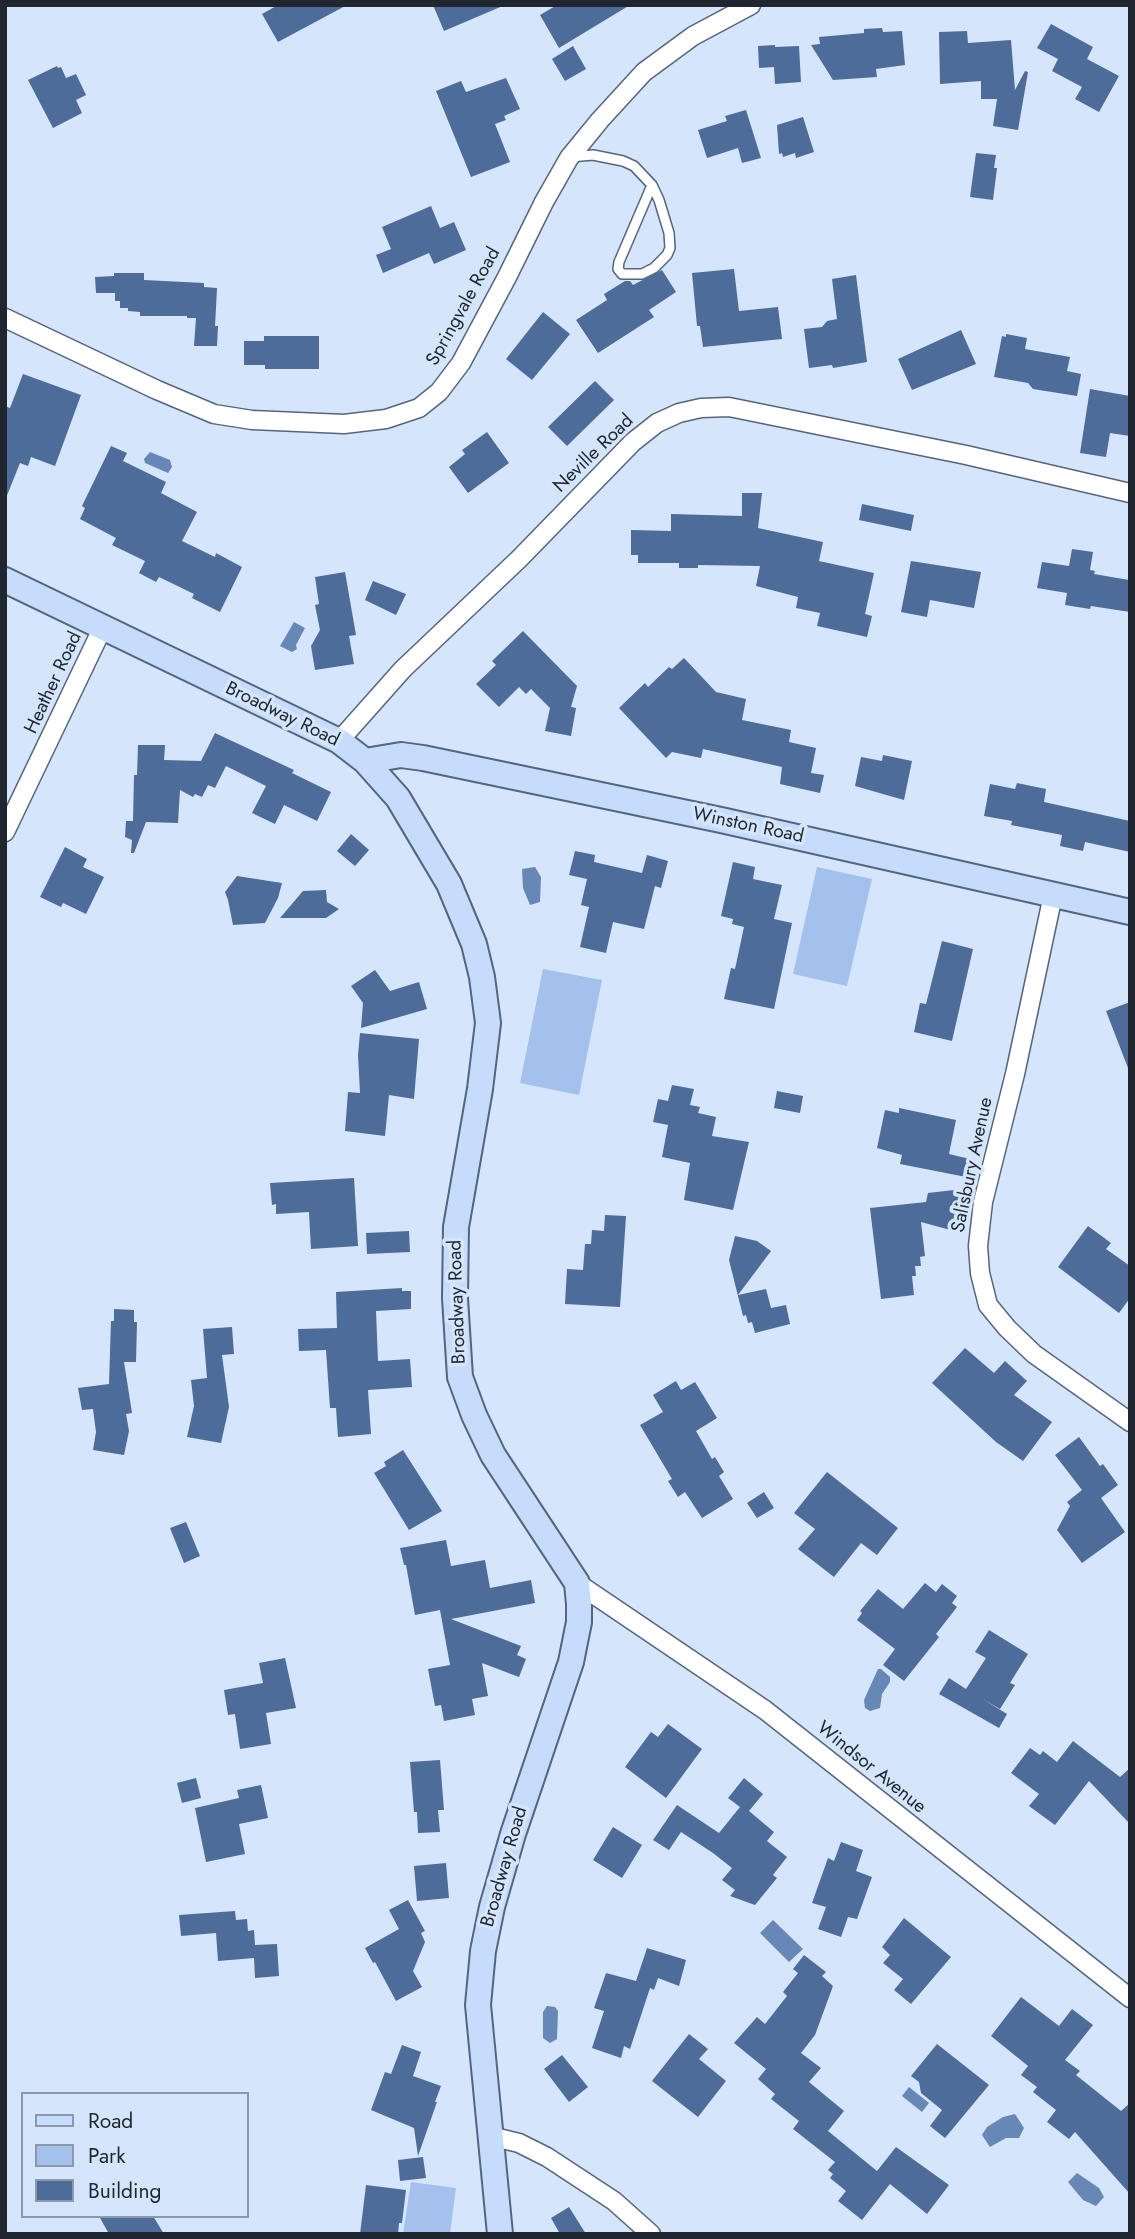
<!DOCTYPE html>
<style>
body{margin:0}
#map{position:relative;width:1135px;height:2239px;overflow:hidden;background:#d5e5fb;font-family:Jost,sans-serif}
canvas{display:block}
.frame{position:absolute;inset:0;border:7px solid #1f2630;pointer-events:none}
.legend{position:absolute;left:21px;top:2092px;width:228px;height:126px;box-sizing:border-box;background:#d5e5fb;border:2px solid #8c99aa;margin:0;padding:9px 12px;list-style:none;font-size:21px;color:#1f2630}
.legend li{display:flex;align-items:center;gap:14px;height:35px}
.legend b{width:35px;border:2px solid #8c99aa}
</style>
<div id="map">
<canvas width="1135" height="2239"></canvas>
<div class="frame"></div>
<ul class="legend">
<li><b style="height:9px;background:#c5dcfd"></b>Road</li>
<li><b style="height:19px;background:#a3c1ec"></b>Park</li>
<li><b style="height:19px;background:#4d6c99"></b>Building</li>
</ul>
</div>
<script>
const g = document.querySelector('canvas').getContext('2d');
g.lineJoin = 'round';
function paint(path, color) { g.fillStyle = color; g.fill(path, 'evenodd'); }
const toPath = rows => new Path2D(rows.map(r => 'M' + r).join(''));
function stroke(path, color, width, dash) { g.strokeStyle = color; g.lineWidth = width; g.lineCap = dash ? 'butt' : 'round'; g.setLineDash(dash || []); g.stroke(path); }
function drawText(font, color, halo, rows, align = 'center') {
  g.font = font + ' Jost,sans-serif'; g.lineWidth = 7; g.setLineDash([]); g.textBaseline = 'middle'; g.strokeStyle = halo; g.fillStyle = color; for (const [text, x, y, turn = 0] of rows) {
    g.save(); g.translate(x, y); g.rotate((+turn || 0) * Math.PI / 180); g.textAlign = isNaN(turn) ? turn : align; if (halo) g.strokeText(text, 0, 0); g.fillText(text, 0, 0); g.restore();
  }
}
const green = toPath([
 [817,867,872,879,847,986,793,974],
 [543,969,602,980,579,1095,520,1083],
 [411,2182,456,2188,450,2234,403,2234]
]);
const water = toPath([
 [150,452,170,460,172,467,168,473,145,463,144,459],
 [294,622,305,628,296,645,297,649,292,652,280,646],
 [535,867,541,877,540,902,530,905,523,888,522,869],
 [878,1669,881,1669,890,1677,890,1682,882,1694,880,1708,870,1711,865,1708,864,1700],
 [773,1920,803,1949,789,1962,760,1933],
 [547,2006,555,2007,558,2011,557,2039,550,2043,543,2038,543,2012],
 [909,2087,929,2103,922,2112,902,2096],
 [1015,2114,1024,2128,1019,2138,1006,2138,990,2147,982,2135,987,2127,1003,2117],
 [1077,2173,1099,2188,1104,2197,1096,2206,1083,2200,1068,2182]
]);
const building = toPath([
 [278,5,347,5,278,42,262,14],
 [433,5,505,5,444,31],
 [557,5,630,5,559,48,540,15],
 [1051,24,1093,47,1087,59,1119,76,1099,112,1075,99,1082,87,1052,71,1058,59,1037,48],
 [882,28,883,32,902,31,905,65,876,69,877,77,833,80,811,45,820,44,819,37,864,33,864,29],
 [967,31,968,43,1011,40,1015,90,1025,71,1028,72,1018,130,993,126,997,99,981,99,981,81,940,84,939,32],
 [775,45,775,47,799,46,801,82,775,84,774,67,759,68,758,46],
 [573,46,586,69,565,81,552,59],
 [57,66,58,68,61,67,66,78,76,74,86,95,76,100,82,113,53,128,28,80],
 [506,78,520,109,504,116,506,120,495,124,510,162,471,177,436,91,461,81,466,92],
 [746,110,761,158,742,163,738,148,707,158,698,130,727,121,725,116],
 [803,117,814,152,796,158,795,153,783,157,782,153,779,154,777,125],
 [976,153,996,155,994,168,997,168,993,200,970,197],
 [431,206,440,228,454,222,466,250,434,264,429,253,383,273,376,255,391,249,382,227],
 [734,269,739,311,778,307,782,339,703,347,700,326,697,326,692,273],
 [662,270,676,292,649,310,654,317,598,353,576,320,607,300,604,294,625,281,630,281,633,285],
 [114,273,144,273,144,280,204,283,204,287,217,288,215,326,218,326,217,346,194,346,196,318,187,318,187,316,140,316,140,312,128,311,128,308,120,308,120,301,115,301,115,293,96,293,95,277,114,276],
 [856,275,867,362,833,368,832,365,809,368,804,329,822,327,827,321,837,319,832,279],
 [543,312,570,334,532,380,506,359],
 [961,330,976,364,912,390,898,359],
 [1006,334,1027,338,1025,349,1070,357,1067,371,1081,374,1077,396,1033,389,1028,383,994,377,1002,336,1006,337],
 [264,336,319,336,319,369,265,369,265,365,244,365,244,341,264,341],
 [23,374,81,395,55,466,31,457,28,466,20,463,6,498,5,406,10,408],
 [595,381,614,400,567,446,548,427],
 [1090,389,1130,396,1130,436,1110,433,1106,457,1080,453],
 [487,432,509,463,468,493,449,467,465,454,462,450],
 [111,446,127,453,123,461,166,482,161,493,197,512,182,541,215,557,216,553,242,567,220,612,192,598,194,594,159,577,156,582,139,573,145,561,112,545,116,538,80,519,85,508,82,506],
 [742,493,762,493,758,528,823,542,819,561,874,573,865,614,872,616,867,637,817,626,820,613,796,608,798,597,756,586,760,566,698,565,698,568,679,568,679,563,638,563,638,555,631,555,631,530,671,531,671,514,742,516],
 [862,504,914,515,911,531,859,520],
 [1072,549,1093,552,1090,570,1095,571,1094,574,1129,580,1130,612,1091,606,1090,609,1065,605,1067,593,1037,588,1042,562,1069,566],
 [911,561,981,572,974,608,930,600,927,617,901,612],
 [345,572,356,635,349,636,354,664,315,670,311,646,320,630,315,605,319,604,315,577],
 [373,581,406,594,396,615,365,600],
 [523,631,577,686,571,707,576,708,571,736,545,731,550,708,531,689,526,694,519,687,499,707,476,684,496,665,492,661],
 [684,658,716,692,746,699,742,720,791,730,789,742,816,748,811,773,824,775,820,793,780,784,782,767,703,749,701,758,672,752,666,758,619,708,645,683,648,687,669,667,672,669],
 [215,733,294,770,292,773,331,792,317,821,284,805,275,824,252,813,266,786,226,766,215,788,208,785,202,797,195,794,193,797,180,790,178,823,146,822,134,853,131,853,132,840,125,837,126,821,133,821,134,775,137,775,138,745,165,745,164,760,201,761],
 [883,755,912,761,904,800,855,786,861,757,882,761],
 [1017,783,1046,789,1044,802,1130,821,1130,852,1085,842,1083,851,1060,846,1062,835,1011,825,1012,821,984,816,990,784,1015,789],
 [351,834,369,850,355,866,337,851],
 [65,847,87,859,83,867,104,877,86,914,63,903,61,907,40,897],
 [575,851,595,855,594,862,642,873,647,855,668,861,661,888,655,886,644,929,613,922,606,953,580,947,589,907,581,905,587,879,569,875],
 [733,862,755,867,753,879,782,885,774,919,792,923,774,1009,724,999,731,968,735,969,744,927,732,924,733,919,721,916],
 [237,876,282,883,278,898,265,923,233,925,228,900,225,892],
 [326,890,327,902,339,909,326,918,280,918,303,891],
 [942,941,973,949,952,1041,914,1032,920,1003,926,1004],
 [375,970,390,991,419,982,427,1009,361,1028,363,1003,351,986],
 [1130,1002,1130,1068,1128,1068,1106,1011],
 [360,1033,419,1039,414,1099,389,1095,385,1136,345,1131,348,1092,360,1093,358,1055],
 [672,1085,694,1089,690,1105,700,1107,698,1113,716,1117,712,1136,749,1142,733,1210,684,1200,690,1163,662,1157,668,1125,653,1122,658,1099,668,1101],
 [777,1091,803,1096,800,1113,774,1108],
 [899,1108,956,1120,949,1154,970,1159,966,1177,900,1164,902,1155,877,1148,885,1110,899,1113],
 [354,1178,358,1246,311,1249,309,1212,276,1214,276,1204,272,1205,270,1183],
 [963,1189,954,1231,921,1222,925,1256,920,1257,921,1266,915,1266,916,1276,912,1276,914,1295,881,1299,870,1208,926,1202,928,1193],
 [605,1215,626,1216,620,1307,565,1304,567,1269,583,1270,585,1244,591,1244,592,1230,604,1231],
 [1088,1226,1111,1243,1106,1249,1130,1266,1130,1298,1119,1313,1058,1267],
 [409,1231,410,1252,367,1254,366,1233],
 [735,1236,757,1241,771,1251,738,1295,766,1289,771,1308,786,1305,790,1324,755,1333,752,1322,748,1323,746,1315,743,1316,729,1260],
 [402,1288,402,1291,411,1291,411,1309,376,1311,378,1361,410,1359,412,1387,368,1390,371,1434,338,1437,336,1408,330,1408,326,1350,299,1351,298,1329,337,1328,336,1292],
 [114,1309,134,1310,134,1322,137,1322,136,1362,124,1362,132,1413,126,1414,129,1431,124,1455,93,1450,96,1432,93,1409,82,1410,78,1388,109,1384,111,1321,114,1321],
 [232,1327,234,1354,222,1355,229,1407,221,1443,187,1437,194,1406,191,1380,207,1378,203,1329],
 [965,1348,994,1373,1005,1361,1027,1381,1014,1395,1052,1422,1023,1461,996,1442,932,1383],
 [676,1381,681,1390,695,1382,717,1418,696,1431,712,1459,715,1457,724,1472,719,1476,733,1499,702,1518,685,1492,678,1497,668,1481,672,1479,640,1425,663,1412,653,1395],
 [1079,1437,1100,1466,1103,1464,1118,1485,1101,1498,1125,1532,1082,1563,1057,1530,1070,1506,1067,1502,1082,1490,1055,1455],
 [403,1450,442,1511,409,1530,374,1473,386,1466,384,1462],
 [827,1472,898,1528,877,1555,861,1543,834,1577,798,1549,815,1529,794,1513],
 [764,1492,774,1508,757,1518,747,1503],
 [186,1522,200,1556,184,1563,170,1528],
 [446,1540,451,1566,485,1560,490,1588,531,1580,535,1603,451,1619,521,1646,517,1655,526,1659,519,1677,482,1663,488,1696,472,1699,475,1715,444,1721,441,1705,435,1706,428,1669,450,1665,440,1610,415,1615,406,1565,404,1565,400,1548],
 [925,1583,936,1592,942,1584,957,1596,952,1603,957,1607,936,1634,939,1637,904,1681,883,1665,895,1649,857,1620,862,1613,860,1611,878,1589,903,1609],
 [989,1630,1028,1654,1010,1683,1015,1685,1000,1709,981,1698,1007,1714,999,1728,939,1694,949,1678,966,1689,986,1658,975,1652],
 [285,1658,296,1708,266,1713,271,1744,240,1749,235,1714,228,1715,224,1690,263,1683,259,1663],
 [668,1724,702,1749,666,1798,625,1767,651,1732,658,1737],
 [1073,1741,1120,1777,1130,1768,1130,1824,1089,1781,1055,1825,1029,1806,1039,1794,1011,1773,1030,1748,1040,1755,1043,1751,1057,1762],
 [440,1760,444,1810,438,1810,440,1832,418,1833,417,1812,414,1812,410,1762],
 [196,1778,201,1798,182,1803,177,1783],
 [744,1778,763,1794,749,1811,774,1832,767,1841,787,1857,773,1875,777,1878,755,1905,730,1896,735,1890,722,1880,732,1868,713,1853,681,1832,669,1850,653,1840,677,1805,719,1833,740,1807,728,1798],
 [261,1785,268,1818,239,1824,245,1854,206,1862,195,1808,239,1798,237,1790],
 [613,1827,642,1845,622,1878,593,1860],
 [841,1842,863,1850,856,1871,872,1877,857,1919,848,1917,841,1937,818,1929,826,1907,812,1903,828,1858,834,1861],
 [446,1863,449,1898,417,1901,414,1866],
 [408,1900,425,1931,421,1933,425,1942,413,1971,422,1987,396,2001,375,1962,373,1963,365,1948,399,1929,389,1910],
 [235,1911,236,1920,247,1919,248,1931,254,1930,255,1945,277,1944,279,1976,255,1978,254,1958,218,1961,216,1933,181,1936,179,1915],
 [904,1918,951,1957,911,2004,894,1990,903,1979,883,1963,890,1955,882,1947],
 [647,1948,686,1960,679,1986,658,1978,654,1990,650,1988,630,2049,624,2046,621,2058,592,2048,604,2011,594,2008,606,1973,636,1981],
 [804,1955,826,1972,822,1976,833,1986,815,2035,801,2053,821,2068,809,2082,844,2111,828,2131,877,2171,896,2147,949,2185,927,2214,890,2184,862,2220,838,2201,846,2191,830,2178,833,2174,828,2170,835,2162,793,2129,799,2121,771,2099,775,2094,758,2079,766,2069,734,2043,757,2017,765,2024,787,1996,783,1992,798,1973,793,1969],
 [1021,1997,1059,2026,1072,2009,1093,2025,1065,2060,1080,2071,1076,2075,1121,2111,1130,2103,1130,2194,1075,2132,1069,2139,1047,2122,1056,2110,1033,2092,1037,2087,1021,2075,1028,2066,991,2036],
 [689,2034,708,2049,699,2059,726,2081,698,2117,652,2081],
 [937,2044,989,2085,945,2138,930,2126,942,2110,921,2093,919,2082,911,2076],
 [402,2045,421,2052,413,2076,441,2086,435,2102,437,2102,418,2156,414,2128,371,2110,385,2072,391,2074],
 [562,2055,588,2087,569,2102,544,2069],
 [423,2157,426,2178,400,2181,398,2160],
 [366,2185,406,2190,402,2223,399,2223,398,2234,360,2234],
 [569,2207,586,2234,560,2234,551,2218],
 [99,2216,153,2216,164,2234,109,2234]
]);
const lane = toPath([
 [570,157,593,155,623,161,634,166,652,185,659,200,669,233,670,248,667,255,654,268,642,274,622,274,618,269,619,262,652,185]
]);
const street = toPath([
 [5,318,157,390,214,414,252,420,344,424,386,419,419,408,439,392,461,363,507,277,544,202,569,158,600,120,644,72,693,36,751,5],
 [339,741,403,669,519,559,633,442,657,423,679,413,701,408,729,407,966,455,1130,493],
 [5,832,103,627],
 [1053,895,1015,1074,983,1202,978,1246,980,1273,988,1305,1007,1328,1034,1354,1130,1422],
 [577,1583,765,1710,1130,1998],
 [490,2136,519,2143,547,2157,614,2201,651,2234]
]);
const secondary = toPath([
 [5,580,339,741,365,761,398,798,449,884,474,944,482,977,488,1023,480,1089,456,1227,455,1298,460,1377,474,1415,493,1455,577,1583,579,1604,579,1622,571,1662,513,1834,492,1907,483,1951,478,2005,500,2234],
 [365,761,401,755,423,758,721,820,1130,912]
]);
const streetNames = [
 ["Springvale Road",464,307,-61],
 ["Neville Road",594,454,-44],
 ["Heather Road",54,683,-65],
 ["Broadway Road",282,715,26],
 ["Winston Road",748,826,12],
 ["Salisbury Avenue",973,1165,-78],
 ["Broadway Road",458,1302,-92],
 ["Windsor Avenue",871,1768,39],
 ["Broadway Road",505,1867,-74]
];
paint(green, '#a3c1ec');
paint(water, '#6787b6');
paint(building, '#4d6c99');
stroke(lane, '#54657d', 12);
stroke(street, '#54657d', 21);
stroke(secondary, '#54657d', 28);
stroke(lane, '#fff', 9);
stroke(street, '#fff', 18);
stroke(secondary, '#c5dcfd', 24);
drawText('19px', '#1f2630', '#d5e5fb', streetNames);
</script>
